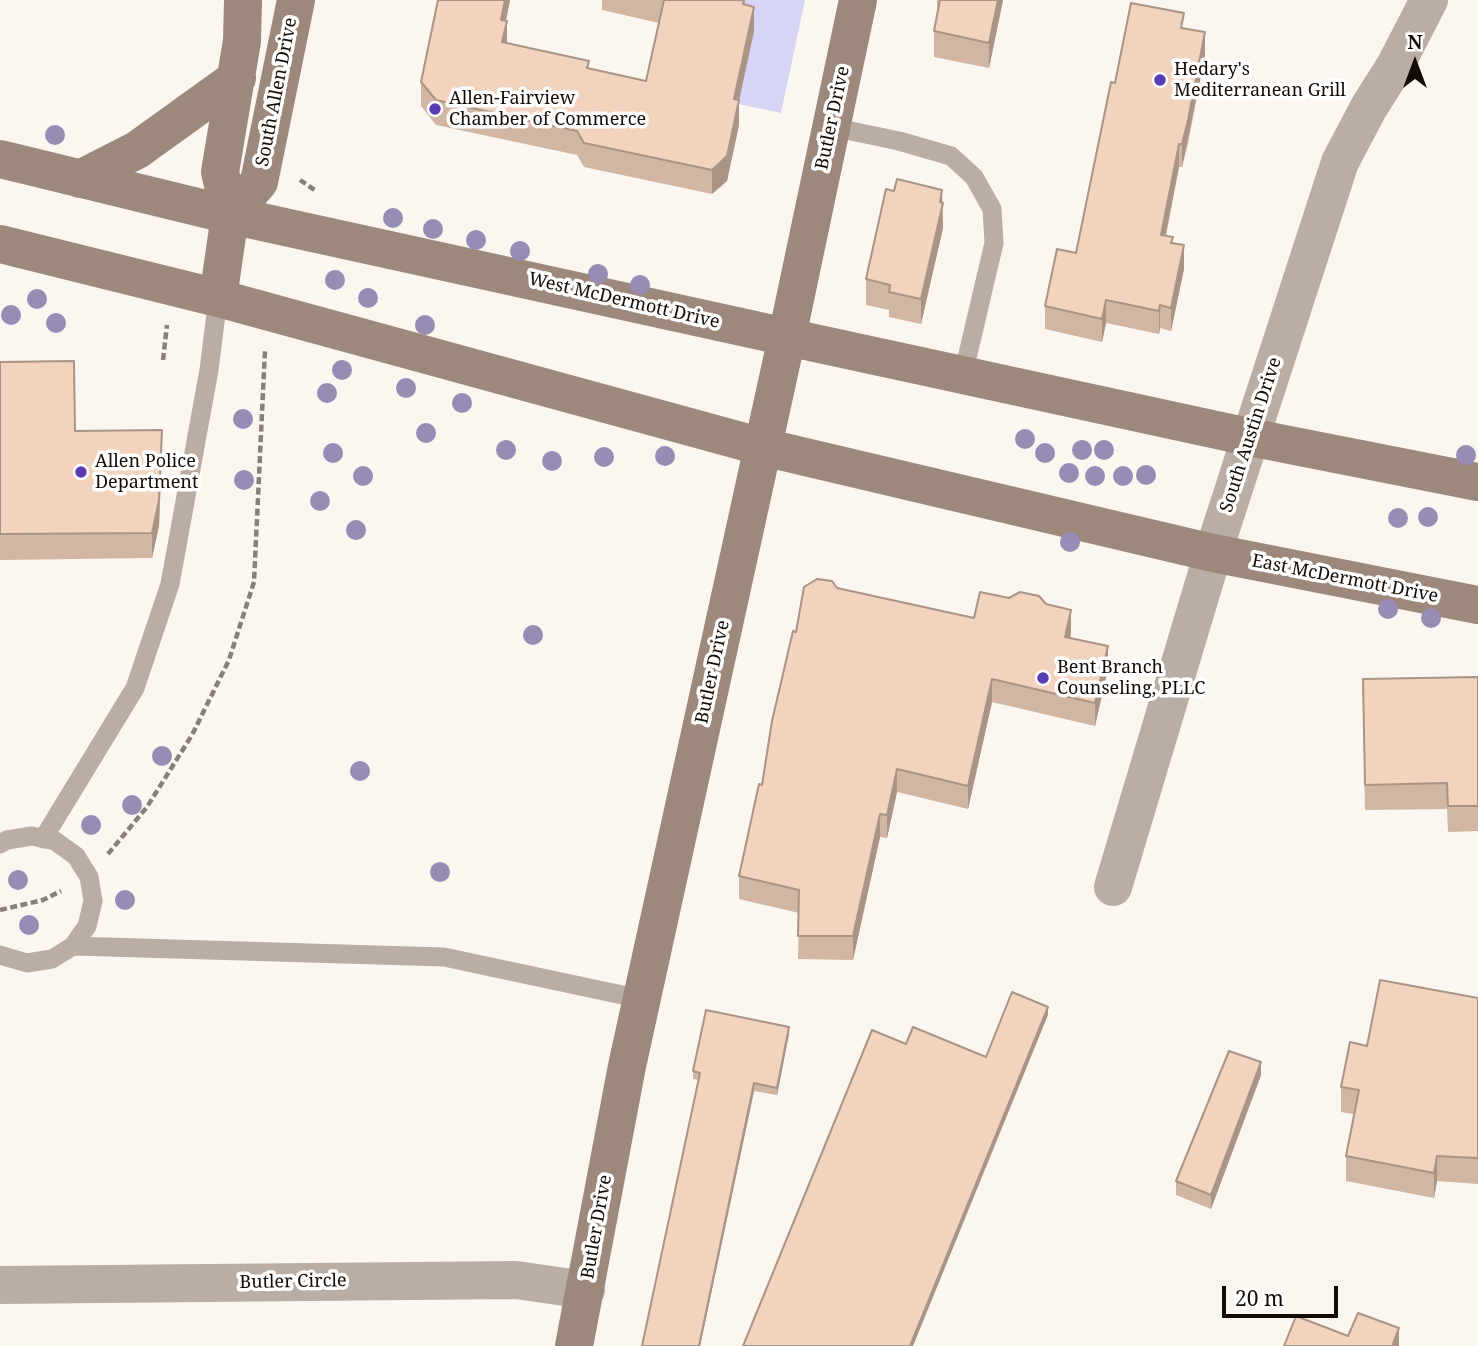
<!DOCTYPE html>
<style>
body{margin:0}
#map{position:relative;width:1478px;height:1346px;overflow:hidden;background:#fcf6f1;font-family:"Noto Serif",serif}
canvas{display:block}
.north{position:absolute;left:1380px;top:28px;width:70px;height:70px;-webkit-text-stroke:5px #fff;paint-order:stroke;rotate:0deg;font-size:19px;font-weight:700;line-height:28px;text-align:center;color:#140b04}
.north::after{content:'';display:block;margin:auto;width:24px;height:32px;background:#140b04;clip-path:polygon(50% 0,100% 100%,50% 72%,0 100%)}
.scale{position:absolute;left:1222px;top:1286px;width:116px;height:32px;box-sizing:border-box;border:4px solid #140b04;border-top:0;padding-left:9px;font-size:21px;line-height:24px;white-space:nowrap;color:#140b04;-webkit-text-stroke:5px #fff;paint-order:stroke}
</style>
<div id="map">
<canvas width="1478" height="1346"></canvas>
<div class="north">N</div>
<div class="scale">20 m</div>
</div>
<script>
const g = document.querySelector('canvas').getContext('2d');
g.lineJoin = 'round';
function paint(path, color) { g.fillStyle = color; g.fill(path, 'evenodd'); }
const toPath = rows => new Path2D(rows.map(r => 'M' + r).join(''));
function stroke(path, color, width, dash) { g.strokeStyle = color; g.lineWidth = width; g.lineCap = dash ? 'butt' : 'round'; g.setLineDash(dash || []); g.stroke(path); }
function drawText(font, color, halo, rows, align = 'center') {
  g.font = font + ' "Noto Serif",serif'; g.lineWidth = 7; g.setLineDash([]); g.textBaseline = 'middle'; g.strokeStyle = halo; g.fillStyle = color; for (const [text, x, y, turn = 0] of rows) {
    g.save(); g.translate(x, y); g.rotate((+turn || 0) * Math.PI / 180); g.textAlign = isNaN(turn) ? turn : align; if (halo) g.strokeText(text, 0, 0); g.fillText(text, 0, 0); g.restore();
  }
}
const green = toPath([
 [676,0,805,0,781,113,734,103]
]);
const path = toPath([
 [300,180,316,191],
 [163,360,167,325],
 [108,854,147,807,192,735,229,660,254,582,265,350],
 [0,910,43,900,61,891]
]);
const lane = toPath([
 [832,127,899,141,951,156,974,177,992,209,994,243,963,375],
 [43,839,135,688,170,584,209,370,218,298],
 [0,844,7,840,32,836,55,841,76,856,89,877,93,901,87,926,73,946,52,959,27,963,0,955],
 [73,946,444,957,641,999]
]);
const street = toPath([
 [1113,887,1213,553,1340,162,1369,107,1395,66,1429,0],
 [0,1285,516,1280,586,1290]
]);
const secondary = toPath([
 [0,159,230,215,787,337,1249,437,1478,482],
 [80,179,137,150,237,78],
 [230,215,259,182,296,0],
 [0,244,218,298,763,447,1213,553,1478,605],
 [218,298,230,215,220,172,242,41,243,0],
 [574,1346,627,1066,787,337,858,0]
]);
const trees = [
 [55,135],
 [393,218],
 [433,229],
 [476,240],
 [520,251],
 [598,274],
 [335,280],
 [640,285],
 [368,298],
 [37,299],
 [11,315],
 [56,323],
 [425,325],
 [342,370],
 [406,388],
 [327,393],
 [462,403],
 [243,419],
 [426,433],
 [1025,439],
 [506,450],
 [1082,450],
 [1104,450],
 [333,453],
 [1045,453],
 [1466,455],
 [665,456],
 [604,457],
 [552,461],
 [1069,473],
 [1146,475],
 [363,476],
 [1095,476],
 [1123,476],
 [244,480],
 [320,501],
 [1428,517],
 [1398,518],
 [356,530],
 [1070,542],
 [1388,609],
 [1431,618],
 [533,635],
 [162,756],
 [360,771],
 [132,805],
 [91,825],
 [440,872],
 [18,880],
 [125,900],
 [29,925]
];
const wall = toPath([
 [510,0,506,21,507,43,589,68,646,81,659,23,602,10,602,0,745,0,745,5,754,31,739,100,739,125,727,181,712,194,584,167,577,155,436,125,421,106,421,82],
 [937,0,1003,0,989,68,934,57,934,31,938,11,937,11],
 [1184,28,1205,55,1188,144,1182,167,1179,167,1166,236,1173,243,1184,269,1171,331,1160,328,1159,334,1106,323,1102,342,1045,329,1045,306,1076,253,1115,83],
 [942,203,943,228,921,324,889,317,889,310,866,305,866,279],
 [0,362,75,431,162,455,159,526,152,558,0,560],
 [837,588,974,618,1071,633,1070,638,1108,669,1095,726,992,702,968,809,897,792,887,838,880,837,853,960,798,959,799,913,739,899,739,876,762,785,796,632],
 [1478,677,1478,831,1448,832,1447,809,1365,810,1363,704],
 [1478,998,1478,1184,1437,1181,1434,1198,1346,1181,1346,1156,1354,1114,1341,1112,1341,1087,1367,1046],
 [789,1034,777,1095,754,1091,700,1346,642,1346,699,1080,693,1079,693,1071],
 [1261,1075,1211,1209,1176,1195,1176,1181]
]);
const shadedWall = toPath([
 [505,0,510,0,501,44,501,20],
 [998,0,1003,0,989,68,989,43],
 [754,7,754,31,734,124,734,99],
 [507,21,507,46,502,42],
 [1205,32,1205,55,1182,167,1182,144],
 [739,100,739,125,727,181,712,194,712,170],
 [1179,144,1179,167,1161,258,1161,235],
 [942,190,943,228,921,324,921,299],
 [1184,245,1184,269,1171,331,1171,308],
 [1106,300,1106,323,1102,342,1102,319],
 [1160,305,1160,328,1159,334,1159,311],
 [162,430,159,526,152,558,152,533],
 [1071,610,1071,633,1065,660,1065,637],
 [1108,646,1108,669,1095,726,1095,703],
 [992,679,992,702,968,809,968,786],
 [897,769,897,792,887,838,887,815],
 [880,814,880,837,853,960,853,936],
 [1048,1007,1048,1015,913,1346,910,1346],
 [789,1027,789,1034,777,1095,777,1088],
 [1261,1062,1261,1075,1211,1209,1211,1195],
 [754,1083,754,1091,700,1346,699,1346],
 [1437,1156,1437,1181,1434,1198,1434,1173],
 [1399,1328,1399,1346,1392,1346]
]);
const building = toPath([
 [438,0,505,0,501,20,507,21,502,42,589,61,587,68,646,81,664,0,744,0,743,4,754,7,734,99,739,100,727,156,712,170,584,143,577,131,436,100,421,82,438,0],
 [940,0,998,0,989,43,934,31,940,0],
 [1131,3,1184,13,1181,28,1205,32,1188,120,1182,144,1179,144,1161,235,1173,237,1171,243,1184,245,1171,308,1160,305,1159,311,1106,300,1102,319,1045,306,1057,249,1076,253,1111,82,1115,83,1131,3],
 [897,179,942,190,940,202,943,203,921,299,889,292,890,285,866,279,886,189,894,191,897,179],
 [74,361,75,431,162,430,159,500,152,533,0,534,0,362,74,361],
 [817,579,832,581,837,588,974,618,980,592,1009,598,1020,592,1039,596,1046,604,1071,610,1065,637,1108,646,1095,703,992,679,968,786,897,769,887,815,880,814,853,936,798,936,799,890,739,876,759,784,762,785,772,721,793,631,796,632,804,587,817,579],
 [1478,677,1478,806,1448,806,1447,783,1365,785,1363,679,1478,677],
 [1380,980,1478,998,1478,1158,1437,1156,1434,1173,1346,1156,1359,1090,1341,1087,1350,1042,1367,1046,1380,980],
 [1012,992,1048,1007,910,1346,743,1346,872,1030,906,1044,913,1027,986,1057,1012,992],
 [706,1010,789,1027,777,1088,754,1083,699,1346,642,1346,700,1073,693,1071,706,1010],
 [1229,1051,1261,1062,1211,1195,1176,1181,1229,1051],
 [1358,1313,1399,1328,1392,1346,1284,1346,1296,1316,1348,1336,1358,1313]
]);
const markers = [
 [1160,80,7,"#573cb4"],
 [435,109,7,"#573cb4"],
 [81,472,7,"#573cb4"],
 [1043,678,7,"#573cb4"]
];
const poiNames = [
 ["Hedary's",1174,70],
 ["Mediterranean Grill",1174,91],
 ["Allen-Fairview",449,99],
 ["Chamber of Commerce",449,120],
 ["Allen Police",95,462],
 ["Department",95,483],
 ["Bent Branch",1057,668],
 ["Counseling, PLLC",1057,689]
];
const streetNames = [
 ["South Allen Drive",277,92,-79],
 ["Butler Drive",833,118,-78],
 ["West McDermott Drive",624,301,13],
 ["South Austin Drive",1251,435,-72],
 ["East McDermott Drive",1345,579,11],
 ["Butler Drive",713,672,-78],
 ["Butler Drive",597,1227,-80],
 ["Butler Circle",293,1282,-1]
];
paint(green, '#d7d5f6');
stroke(path, '#877f79', 4.5, [7, 3.5]);
stroke(lane, '#baada4', 19);
stroke(street, '#baada4', 38);
stroke(secondary, '#9c897b', 38);
g.fillStyle = '#978cb4';
for (const [x, y] of trees) { g.beginPath(); g.arc(x, y, 10, 0, 2 * Math.PI); g.fill(); }
paint(wall, '#d0b6a3');
paint(shadedWall, '#a99485');
paint(building, '#f2d4be');
stroke(building, '#a99485', 2);
for (const [x, y, r, color] of markers) { const dot = new Path2D(); dot.arc(x, y, r, 0, 2 * Math.PI); g.fillStyle = color; g.fill(dot); stroke(dot, '#fff', 2.5); }
drawText('18px', '#140b04', '#fff', poiNames, 'left');
drawText('18px', '#140b04', '#fff', streetNames);
</script>
